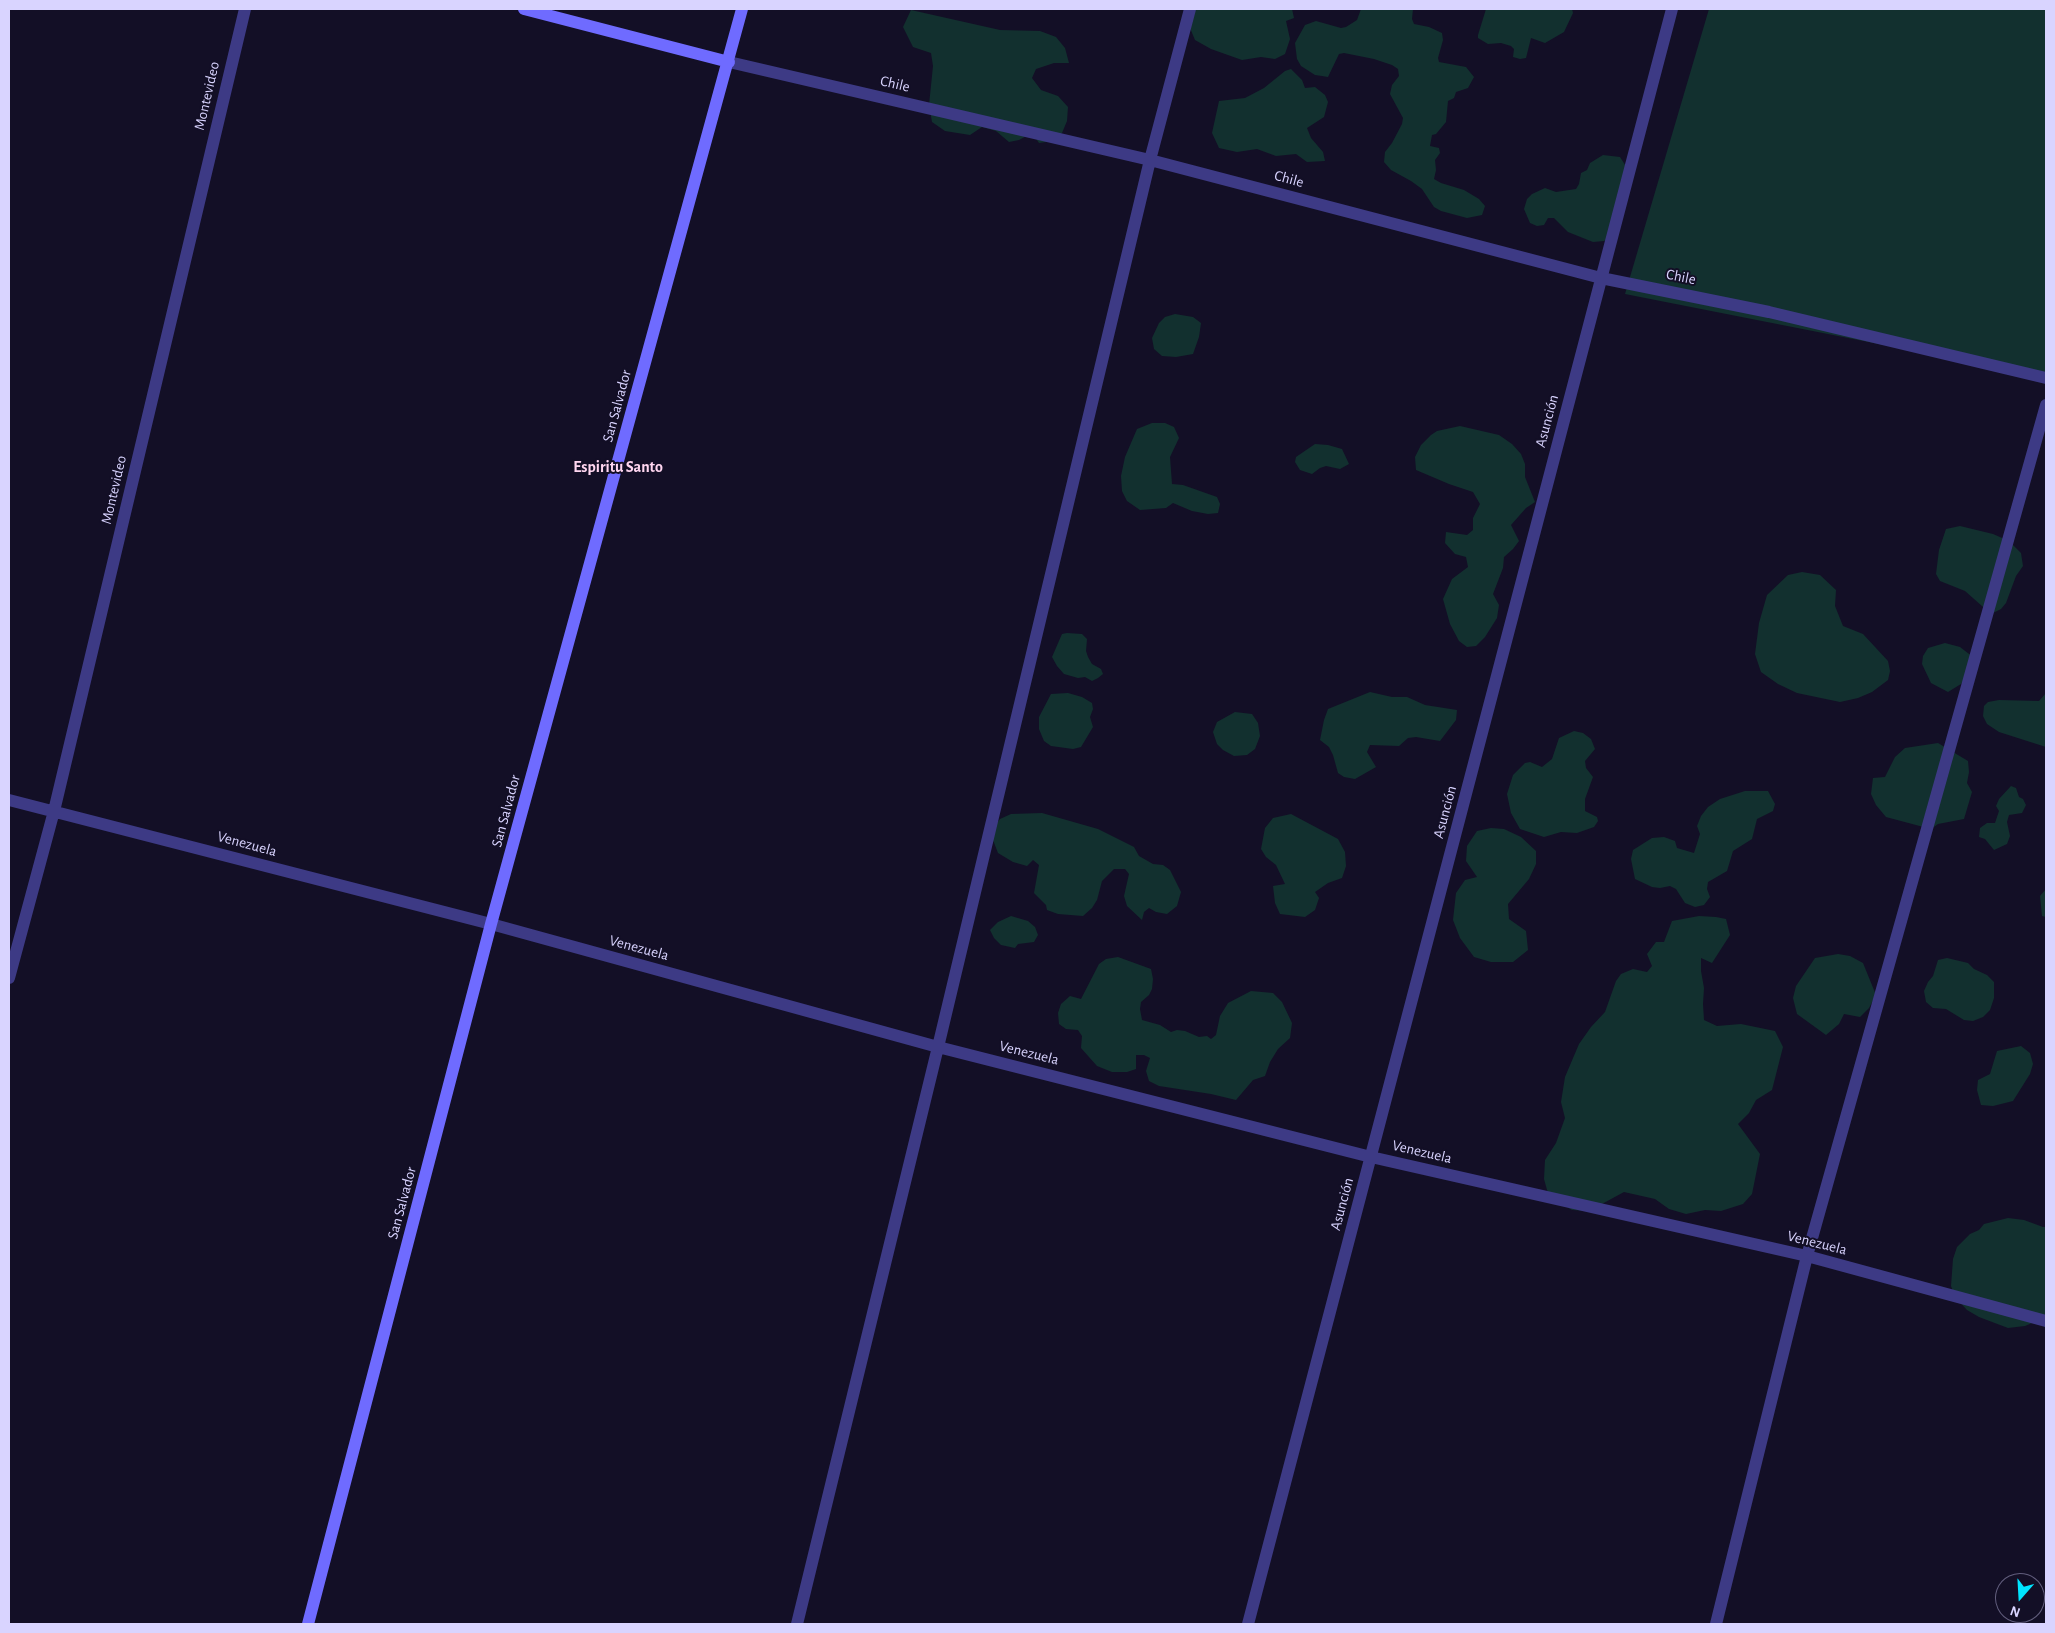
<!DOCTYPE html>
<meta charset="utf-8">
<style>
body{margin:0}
#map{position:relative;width:2055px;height:1633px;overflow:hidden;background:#130f26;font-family:"Alegreya Sans",sans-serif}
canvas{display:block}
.frame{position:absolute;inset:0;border:10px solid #d9d4ff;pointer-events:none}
.north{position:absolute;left:1995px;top:1573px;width:50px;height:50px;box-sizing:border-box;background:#130f26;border:1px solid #625e7d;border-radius:50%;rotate:199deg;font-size:14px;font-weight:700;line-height:20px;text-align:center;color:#d9d4ff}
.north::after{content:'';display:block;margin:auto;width:18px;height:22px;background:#00e5ff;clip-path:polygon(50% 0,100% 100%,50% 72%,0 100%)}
</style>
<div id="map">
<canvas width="2055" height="1633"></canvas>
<div class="frame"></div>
<div class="north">N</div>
</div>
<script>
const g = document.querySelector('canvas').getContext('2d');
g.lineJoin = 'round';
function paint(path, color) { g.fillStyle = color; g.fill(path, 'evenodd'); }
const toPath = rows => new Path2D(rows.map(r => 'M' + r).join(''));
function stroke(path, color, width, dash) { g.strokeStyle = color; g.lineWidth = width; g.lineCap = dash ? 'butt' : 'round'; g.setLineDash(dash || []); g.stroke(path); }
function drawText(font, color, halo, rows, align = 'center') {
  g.font = font + ' "Alegreya Sans",sans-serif'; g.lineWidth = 4; g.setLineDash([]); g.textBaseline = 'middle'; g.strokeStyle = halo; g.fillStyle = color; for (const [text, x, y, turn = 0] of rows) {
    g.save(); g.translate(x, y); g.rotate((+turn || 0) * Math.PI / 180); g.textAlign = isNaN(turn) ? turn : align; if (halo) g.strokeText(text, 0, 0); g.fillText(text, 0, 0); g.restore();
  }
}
const green = toPath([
 [1191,9,1292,9,1294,18,1286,21,1290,39,1285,54,1275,59,1261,57,1242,60,1211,49,1195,40,1190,28],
 [1361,9,1413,9,1412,19,1414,24,1429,27,1442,33,1443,40,1438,58,1439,62,1466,67,1474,77,1468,88,1456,92,1454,98,1448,101,1446,122,1436,134,1432,135,1430,146,1439,148,1440,153,1435,160,1436,170,1434,179,1441,183,1464,190,1479,199,1485,206,1482,215,1467,218,1441,211,1434,207,1422,189,1411,181,1391,170,1384,162,1385,152,1392,143,1402,124,1403,118,1390,94,1392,85,1399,76,1398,69,1392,65,1374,59,1344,53,1339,54,1328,77,1322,76,1315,75,1301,66,1297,59,1295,43,1305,25,1316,21,1341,28,1346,27,1357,20],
 [1486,9,1572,9,1573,13,1564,32,1545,43,1531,38,1526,58,1520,59,1513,57,1514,49,1511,46,1501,43,1488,44,1478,38,1478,35],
 [1709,9,2046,9,2046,377,1625,294],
 [911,10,1000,30,1040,31,1056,37,1065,48,1069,63,1054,63,1036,69,1032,78,1041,90,1058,96,1068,107,1067,121,1062,133,1053,141,1039,143,1032,133,1019,140,1009,142,996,131,982,127,970,135,945,131,932,122,929,105,933,66,931,53,913,47,903,27],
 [1291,69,1302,80,1305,88,1315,87,1325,95,1328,102,1324,117,1307,128,1311,138,1323,152,1325,161,1307,162,1296,154,1276,156,1257,149,1237,152,1219,148,1212,133,1219,101,1245,98,1264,88,1285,71],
 [1603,155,1620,157,1629,171,1615,236,1604,241,1593,242,1568,232,1554,218,1548,218,1544,225,1537,226,1530,223,1524,209,1527,199,1532,194,1545,188,1556,192,1576,189,1579,184,1581,173,1587,170,1590,163],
 [1175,314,1193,317,1201,323,1199,337,1193,354,1176,357,1162,356,1154,349,1152,338,1159,323,1165,317],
 [1152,423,1165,423,1174,427,1179,438,1170,457,1172,484,1183,485,1217,497,1220,504,1218,513,1208,514,1192,511,1173,503,1166,508,1140,510,1127,501,1122,491,1121,476,1125,457,1137,429],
 [1460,426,1499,435,1512,444,1521,454,1525,464,1525,477,1535,502,1526,508,1511,525,1519,541,1513,549,1504,557,1503,568,1493,594,1499,605,1497,618,1485,637,1476,646,1467,647,1459,641,1450,624,1443,599,1452,579,1468,567,1466,557,1455,554,1445,543,1446,532,1467,535,1473,530,1473,518,1480,504,1473,492,1449,484,1416,470,1415,457,1421,445,1431,435,1437,431],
 [1315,444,1328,445,1342,449,1349,464,1340,469,1326,466,1320,468,1312,474,1300,470,1295,462,1296,457],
 [1960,526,1993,534,2009,541,2021,553,2023,566,2016,576,2006,603,2001,609,1991,614,1965,591,1940,581,1936,574,1939,550,1946,529],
 [1802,572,1820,575,1836,590,1835,606,1843,626,1863,634,1888,661,1890,671,1888,680,1872,692,1858,698,1840,702,1797,693,1778,684,1761,672,1755,654,1759,623,1767,595,1788,575],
 [1067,633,1082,634,1087,639,1086,651,1088,657,1092,664,1101,669,1103,674,1098,678,1092,681,1085,677,1078,678,1064,674,1057,666,1052,657,1062,634],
 [1945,643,1960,647,1973,657,1966,677,1961,684,1948,692,1931,683,1922,664,1923,656,1928,648],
 [1370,692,1392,697,1407,697,1425,705,1457,710,1456,720,1440,741,1416,737,1408,738,1399,746,1370,745,1367,752,1376,767,1355,779,1344,777,1338,773,1333,755,1329,747,1320,740,1324,720,1328,709],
 [1068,693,1082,697,1092,703,1093,709,1090,717,1093,727,1081,747,1073,749,1051,746,1044,741,1039,729,1039,717,1051,694],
 [2046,693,2046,747,1999,732,1987,724,1983,716,1984,706,1988,702,1999,700,2039,701],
 [1235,712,1252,714,1258,723,1260,736,1255,749,1247,755,1234,756,1223,750,1217,744,1213,732,1217,722],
 [1574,731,1583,733,1591,739,1595,749,1585,761,1586,768,1593,777,1585,799,1585,811,1597,817,1598,821,1594,827,1577,833,1561,832,1544,837,1520,829,1511,813,1507,794,1513,775,1525,763,1530,762,1542,767,1552,759,1559,738],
 [1938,743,1968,761,1969,772,1967,783,1972,792,1964,819,1938,824,1931,829,1886,817,1876,805,1871,794,1873,778,1885,777,1895,757,1905,748],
 [2011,786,2016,788,2019,797,2023,799,2026,805,2022,813,2009,815,2007,822,2010,836,2007,844,1994,850,1985,839,1979,837,1980,828,1987,823,1995,823,1999,811,1996,806,1999,799],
 [1745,791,1768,791,1775,804,1773,811,1757,819,1752,839,1733,851,1727,871,1708,882,1707,889,1710,897,1704,905,1695,907,1685,903,1676,889,1670,886,1660,888,1652,887,1635,879,1631,859,1633,850,1652,838,1664,837,1675,841,1677,848,1694,853,1700,834,1697,826,1701,816,1708,807,1720,799],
 [1042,813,1098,829,1134,847,1139,856,1153,864,1163,865,1170,870,1181,892,1177,906,1167,914,1156,912,1149,908,1144,912,1142,920,1127,906,1124,896,1129,874,1125,869,1114,869,1102,881,1097,900,1092,908,1083,916,1058,914,1047,910,1046,905,1034,893,1039,865,1033,860,1027,866,1013,862,998,853,993,840,994,827,1000,819,1011,814],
 [1291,814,1338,839,1345,852,1346,866,1342,878,1328,883,1315,892,1319,898,1315,910,1305,917,1280,914,1275,903,1273,886,1285,884,1276,865,1266,857,1261,849,1265,828,1273,818],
 [1491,828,1504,829,1521,837,1536,851,1536,864,1529,879,1508,904,1509,919,1526,931,1528,950,1513,962,1491,962,1474,957,1460,938,1453,920,1456,893,1465,880,1477,877,1466,861,1467,846,1477,831],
 [2046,889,2046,917,2042,916,2040,896],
 [1011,916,1028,921,1035,927,1038,935,1034,942,1018,944,1015,948,1001,945,994,938,990,930,998,922],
 [1699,916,1716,917,1726,919,1730,935,1712,963,1701,958,1701,971,1704,988,1703,1004,1704,1020,1717,1026,1741,1024,1775,1031,1783,1047,1772,1090,1756,1100,1749,1113,1738,1124,1760,1154,1752,1194,1743,1204,1721,1211,1705,1210,1686,1214,1669,1209,1655,1199,1624,1192,1589,1211,1572,1210,1549,1197,1544,1179,1545,1160,1556,1143,1565,1118,1561,1102,1565,1077,1579,1044,1591,1027,1605,1012,1616,981,1621,974,1633,969,1647,972,1652,966,1647,954,1656,942,1664,942,1672,921],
 [1838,954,1850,956,1863,963,1876,995,1869,1008,1860,1017,1844,1014,1839,1024,1826,1035,1797,1014,1793,998,1796,986,1815,958],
 [1118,957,1151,969,1153,979,1152,989,1149,995,1141,1002,1140,1009,1142,1020,1160,1025,1171,1032,1177,1030,1185,1031,1199,1037,1207,1036,1211,1039,1216,1035,1220,1016,1228,1003,1251,991,1273,993,1282,1002,1292,1023,1290,1038,1278,1049,1270,1062,1265,1076,1253,1080,1236,1100,1211,1094,1159,1086,1149,1081,1146,1071,1150,1058,1144,1055,1136,1055,1136,1069,1127,1072,1112,1072,1097,1066,1081,1048,1082,1036,1078,1030,1066,1029,1059,1024,1058,1013,1061,1004,1070,996,1081,999,1099,964,1106,959],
 [1947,958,1968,963,1974,969,1987,975,1994,982,1994,998,1990,1010,1983,1017,1973,1021,1964,1020,1946,1009,1933,1008,1926,1002,1924,991,1928,982,1933,976,1938,960],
 [2021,1046,2030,1053,2033,1064,2030,1074,2013,1101,1993,1106,1981,1105,1977,1090,1978,1080,1990,1074,1997,1051],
 [2008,1218,2024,1220,2043,1227,2046,1227,2046,1329,2043,1325,2032,1323,2025,1326,2008,1328,1979,1317,1967,1310,1955,1297,1951,1286,1953,1259,1957,1247,1970,1234,1979,1230,1984,1224]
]);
const street = toPath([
 [729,62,1150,160,1601,278,1769,312,2046,378],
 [9,800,491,924,938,1047,1371,1157,1807,1256,2046,1321],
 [9,978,54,811,245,9],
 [797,1624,938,1047,1150,160,1190,9],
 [1248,1624,1672,9],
 [1716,1624,1807,1256,2046,405]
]);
const secondary = toPath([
 [524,9,729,62],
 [308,1624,491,924,742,9]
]);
const streetNames = [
 ["Chile",895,84,13],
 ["Montevideo",207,96,-77],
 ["Chile",1289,179,15],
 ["Chile",1681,277,11],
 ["San Salvador",617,406,-75],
 ["Asunción",1547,421,-75],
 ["Montevideo",114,490,-77],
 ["San Salvador",506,811,-75],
 ["Asunción",1445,812,-75],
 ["Venezuela",247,844,15],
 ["Venezuela",639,948,15],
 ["Venezuela",1029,1053,14],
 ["Venezuela",1422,1152,13],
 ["San Salvador",402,1203,-75],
 ["Asunción",1342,1204,-75],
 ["Venezuela",1817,1243,14]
];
const neighbourhoodNames = [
 ["Espiritu Santo",618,467]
];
paint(green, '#12302f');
stroke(street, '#3d3a85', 12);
stroke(secondary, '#6f6bff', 12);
drawText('15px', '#d9d4ff', '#130f26', streetNames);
drawText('bold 16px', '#ffd6f0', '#130f26', neighbourhoodNames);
</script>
